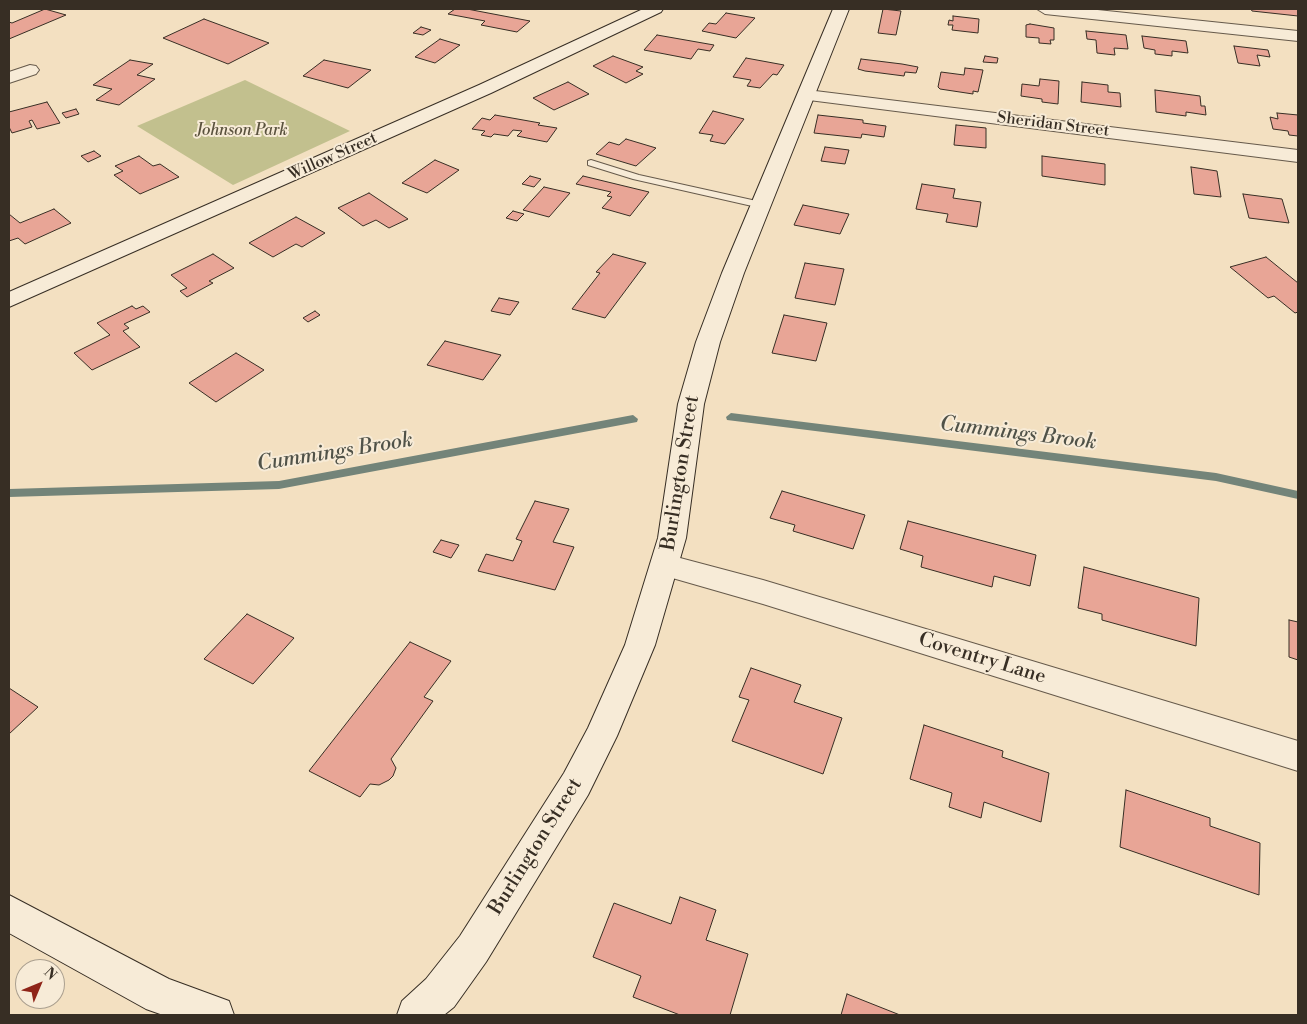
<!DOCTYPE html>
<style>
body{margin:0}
#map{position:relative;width:1307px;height:1024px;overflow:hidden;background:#f3e0c1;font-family:"Libre Bodoni",serif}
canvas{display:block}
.frame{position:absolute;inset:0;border:10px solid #372e24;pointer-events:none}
.north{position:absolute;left:15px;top:959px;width:50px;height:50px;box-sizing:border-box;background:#f7ebd7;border:1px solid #aa9f8f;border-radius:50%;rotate:45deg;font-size:14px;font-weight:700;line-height:20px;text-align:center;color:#372e24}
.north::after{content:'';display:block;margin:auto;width:18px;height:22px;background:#8f2418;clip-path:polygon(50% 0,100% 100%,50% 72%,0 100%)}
</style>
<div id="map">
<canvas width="1307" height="1024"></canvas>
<div class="frame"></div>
<div class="north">N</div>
</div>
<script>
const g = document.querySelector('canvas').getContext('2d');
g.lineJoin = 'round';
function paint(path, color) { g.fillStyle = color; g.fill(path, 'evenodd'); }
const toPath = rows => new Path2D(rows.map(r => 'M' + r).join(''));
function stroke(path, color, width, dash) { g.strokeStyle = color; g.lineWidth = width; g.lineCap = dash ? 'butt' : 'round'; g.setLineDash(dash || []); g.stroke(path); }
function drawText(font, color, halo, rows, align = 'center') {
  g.font = font + ' "Libre Bodoni",serif'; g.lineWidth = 4; g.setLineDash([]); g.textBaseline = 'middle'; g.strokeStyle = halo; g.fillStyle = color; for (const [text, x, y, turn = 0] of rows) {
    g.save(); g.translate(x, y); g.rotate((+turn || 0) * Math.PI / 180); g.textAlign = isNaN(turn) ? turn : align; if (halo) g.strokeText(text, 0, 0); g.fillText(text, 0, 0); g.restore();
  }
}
const green = toPath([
 [245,80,350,131,233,185,137,126]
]);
const stream = toPath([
 [731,413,1216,473,1298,491,1298,499,1216,481,727,420,726,417,731,413],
 [633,415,638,419,637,422,279,489,9,497,9,489,279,481,633,415]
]);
const building = toPath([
 [45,9,66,15,9,39,9,22,12,23,45,9],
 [455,9,467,9,530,21,517,32,481,25,485,21,448,14,455,9],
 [883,9,901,11,896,35,878,33,883,9],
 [1251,9,1298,9,1298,16,1252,11,1251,9],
 [726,13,755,18,736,38,702,31,709,23,716,24,726,13],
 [953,16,979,19,978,33,952,30,953,25,948,25,949,20,953,21,953,16],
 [204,19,269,43,228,64,163,38,204,19],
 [1030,24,1054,28,1054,40,1050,40,1051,44,1039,43,1039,38,1026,37,1026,25,1030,24],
 [421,27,431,30,423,35,413,33,421,27],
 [1086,31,1126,35,1128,49,1114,48,1115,55,1097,53,1096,40,1087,39,1086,31],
 [657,35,714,45,710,51,698,49,691,59,644,50,657,35],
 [1142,36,1186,41,1188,53,1172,51,1172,56,1155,54,1155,50,1144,48,1142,36],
 [440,39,460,45,435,63,415,57,440,39],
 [1234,46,1268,50,1270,57,1257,55,1260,66,1238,63,1234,46],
 [613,56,643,67,636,71,643,74,626,83,593,66,613,56],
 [985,56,998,58,997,63,983,62,985,56],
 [746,58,784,65,777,75,773,74,760,88,747,86,751,80,733,77,746,58],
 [861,59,902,64,918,67,916,73,905,72,904,76,865,71,858,69,861,59],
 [130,60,153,64,137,75,155,79,119,105,96,100,112,89,93,85,130,60],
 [324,60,371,70,348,88,303,76,324,60],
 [965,68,983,70,978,92,973,91,973,94,940,89,938,87,941,72,964,75,965,68],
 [1040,79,1059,81,1058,104,1042,102,1042,99,1021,96,1022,84,1039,86,1040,79],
 [568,82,589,94,554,110,533,98,568,82],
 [1082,82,1108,85,1108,92,1120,93,1121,107,1081,102,1082,82],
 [1155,90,1200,96,1201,106,1205,106,1206,115,1186,112,1186,116,1156,112,1155,90],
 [47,102,60,123,37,129,32,120,29,121,32,127,12,133,9,127,9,112,47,102],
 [76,109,79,114,66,118,62,113,76,109],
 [713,111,744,119,725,144,710,141,713,135,699,133,713,111],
 [1277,113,1298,115,1298,136,1289,135,1288,131,1273,129,1270,117,1278,119,1277,113],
 [495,115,540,123,538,125,557,128,547,142,517,136,522,131,513,130,508,136,494,134,491,137,481,135,485,131,472,129,482,118,490,120,495,115],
 [818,115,863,120,863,123,886,126,884,137,862,134,861,138,814,133,818,115],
 [956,125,986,128,986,148,954,145,956,125],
 [626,139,656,148,636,166,596,154,609,142,619,145,626,139],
 [825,147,849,150,845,164,821,161,825,147],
 [94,151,101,156,88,162,81,156,94,151],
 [139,156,153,166,160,164,179,177,140,194,114,175,123,171,115,166,139,156],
 [1042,156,1105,164,1105,185,1042,176,1042,156],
 [435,160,459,170,427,193,402,183,435,160],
 [1191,167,1217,171,1221,197,1194,194,1191,167],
 [530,176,541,179,534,187,522,184,530,176],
 [583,176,649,192,630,216,602,208,612,197,607,196,611,192,576,184,583,176],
 [922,184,955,189,953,198,981,202,977,227,946,222,948,214,916,209,922,184],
 [544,187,570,193,549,217,523,210,544,187],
 [369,193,408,219,389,228,376,220,363,226,338,208,369,193],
 [1243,194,1282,199,1289,223,1249,218,1243,194],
 [803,205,849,214,840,234,794,225,803,205],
 [54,209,71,223,25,244,18,238,9,241,9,214,20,223,54,209],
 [513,211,524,214,517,221,506,218,513,211],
 [296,217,325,233,302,247,296,244,273,257,249,243,296,217],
 [213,254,234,268,209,281,213,283,187,297,180,291,187,288,171,275,213,254],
 [613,254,646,263,605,318,572,309,600,273,596,272,613,254],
 [1266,257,1298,283,1298,312,1295,313,1274,296,1268,298,1230,267,1266,257],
 [805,263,844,269,835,305,795,298,805,263],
 [499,298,519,302,510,315,491,311,499,298],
 [132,306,136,309,143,306,150,312,124,324,129,328,123,331,140,347,92,370,74,353,110,335,97,323,132,306],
 [315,311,320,315,308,322,303,318,315,311],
 [784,315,827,323,816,361,772,353,784,315],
 [445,341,501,355,483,380,427,365,445,341],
 [236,353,264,370,216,402,189,383,236,353],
 [782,491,865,515,853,549,793,531,795,525,770,518,782,491],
 [535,501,569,509,553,542,574,547,555,590,478,571,486,554,513,561,522,541,516,539,535,501],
 [908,521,1036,555,1030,586,994,576,992,587,921,567,923,556,900,549,908,521],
 [441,540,459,545,451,558,433,552,441,540],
 [1084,567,1199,598,1196,646,1102,620,1102,614,1078,608,1084,567],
 [247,614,294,638,253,684,204,659,247,614],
 [1289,620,1298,622,1298,660,1289,657,1289,620],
 [410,642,451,661,424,697,433,701,391,759,396,768,393,776,389,780,379,785,370,784,360,797,309,771,410,642],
 [751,668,801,685,794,702,842,718,823,774,732,741,749,700,739,697,751,668],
 [9,688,38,707,9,734,9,688],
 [924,725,1003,751,1002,757,1049,773,1041,822,984,802,981,818,949,807,952,793,910,779,924,725],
 [1126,790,1210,818,1210,826,1260,843,1259,895,1120,847,1126,790],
 [680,897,716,910,706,940,748,954,730,1015,680,1015,633,997,641,976,593,957,614,903,671,924,680,897],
 [847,994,900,1015,841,1015,847,994]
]);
const lane = toPath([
 [591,160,639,175,761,202,766,205,761,208,633,179,588,165,588,161,591,160]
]);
const street = toPath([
 [1037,9,1088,9,1298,31,1298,41,1045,14,1037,9],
 [30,65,36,66,39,70,36,74,9,83,9,72,30,65],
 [807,90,1298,150,1298,162,801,99,798,95,801,91,807,90],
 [665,554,763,580,1298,741,1298,771,763,604,655,573,651,565,655,557,665,554]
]);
const secondary = toPath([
 [643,9,663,9,661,12,491,93,9,307,9,292,479,85,643,9],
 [833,9,849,9,744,273,720,342,704,404,686,538,655,645,617,736,588,795,486,962,454,1007,444,1015,397,1015,402,1001,426,979,460,936,564,773,588,728,625,645,658,538,678,404,696,342,722,273,833,9],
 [9,895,169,979,229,1001,234,1015,163,1015,146,1009,9,933,9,895]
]);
const farStreetnames = [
 ["Sheridan Street",1053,125,7],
 ["Willow Street",333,157,-24]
];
const farParknames = [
 ["Johnson Park",242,131]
];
const streetNames = [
 ["Burlington Street",681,473,-81],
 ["Coventry Lane",982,659,17],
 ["Burlington Street",536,847,-58]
];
const waterNames = [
 ["Cummings Brook",1018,434,7],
 ["Cummings Brook",335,453,-9]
];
paint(green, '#c2c08e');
paint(stream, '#738479');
paint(building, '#e8a596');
stroke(building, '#372e24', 1);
stroke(lane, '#665a4b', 2);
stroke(street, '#665a4b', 2);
stroke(secondary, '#372e24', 2);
paint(lane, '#f7ebd7');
paint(street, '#f7ebd7');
paint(secondary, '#f7ebd7');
drawText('16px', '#372e24', '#f7ebd7', farStreetnames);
drawText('italic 16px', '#5a523e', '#f7ebd7', farParknames);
drawText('20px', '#372e24', '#f7ebd7', streetNames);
drawText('italic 21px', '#505248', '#f7ebd7', waterNames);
</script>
